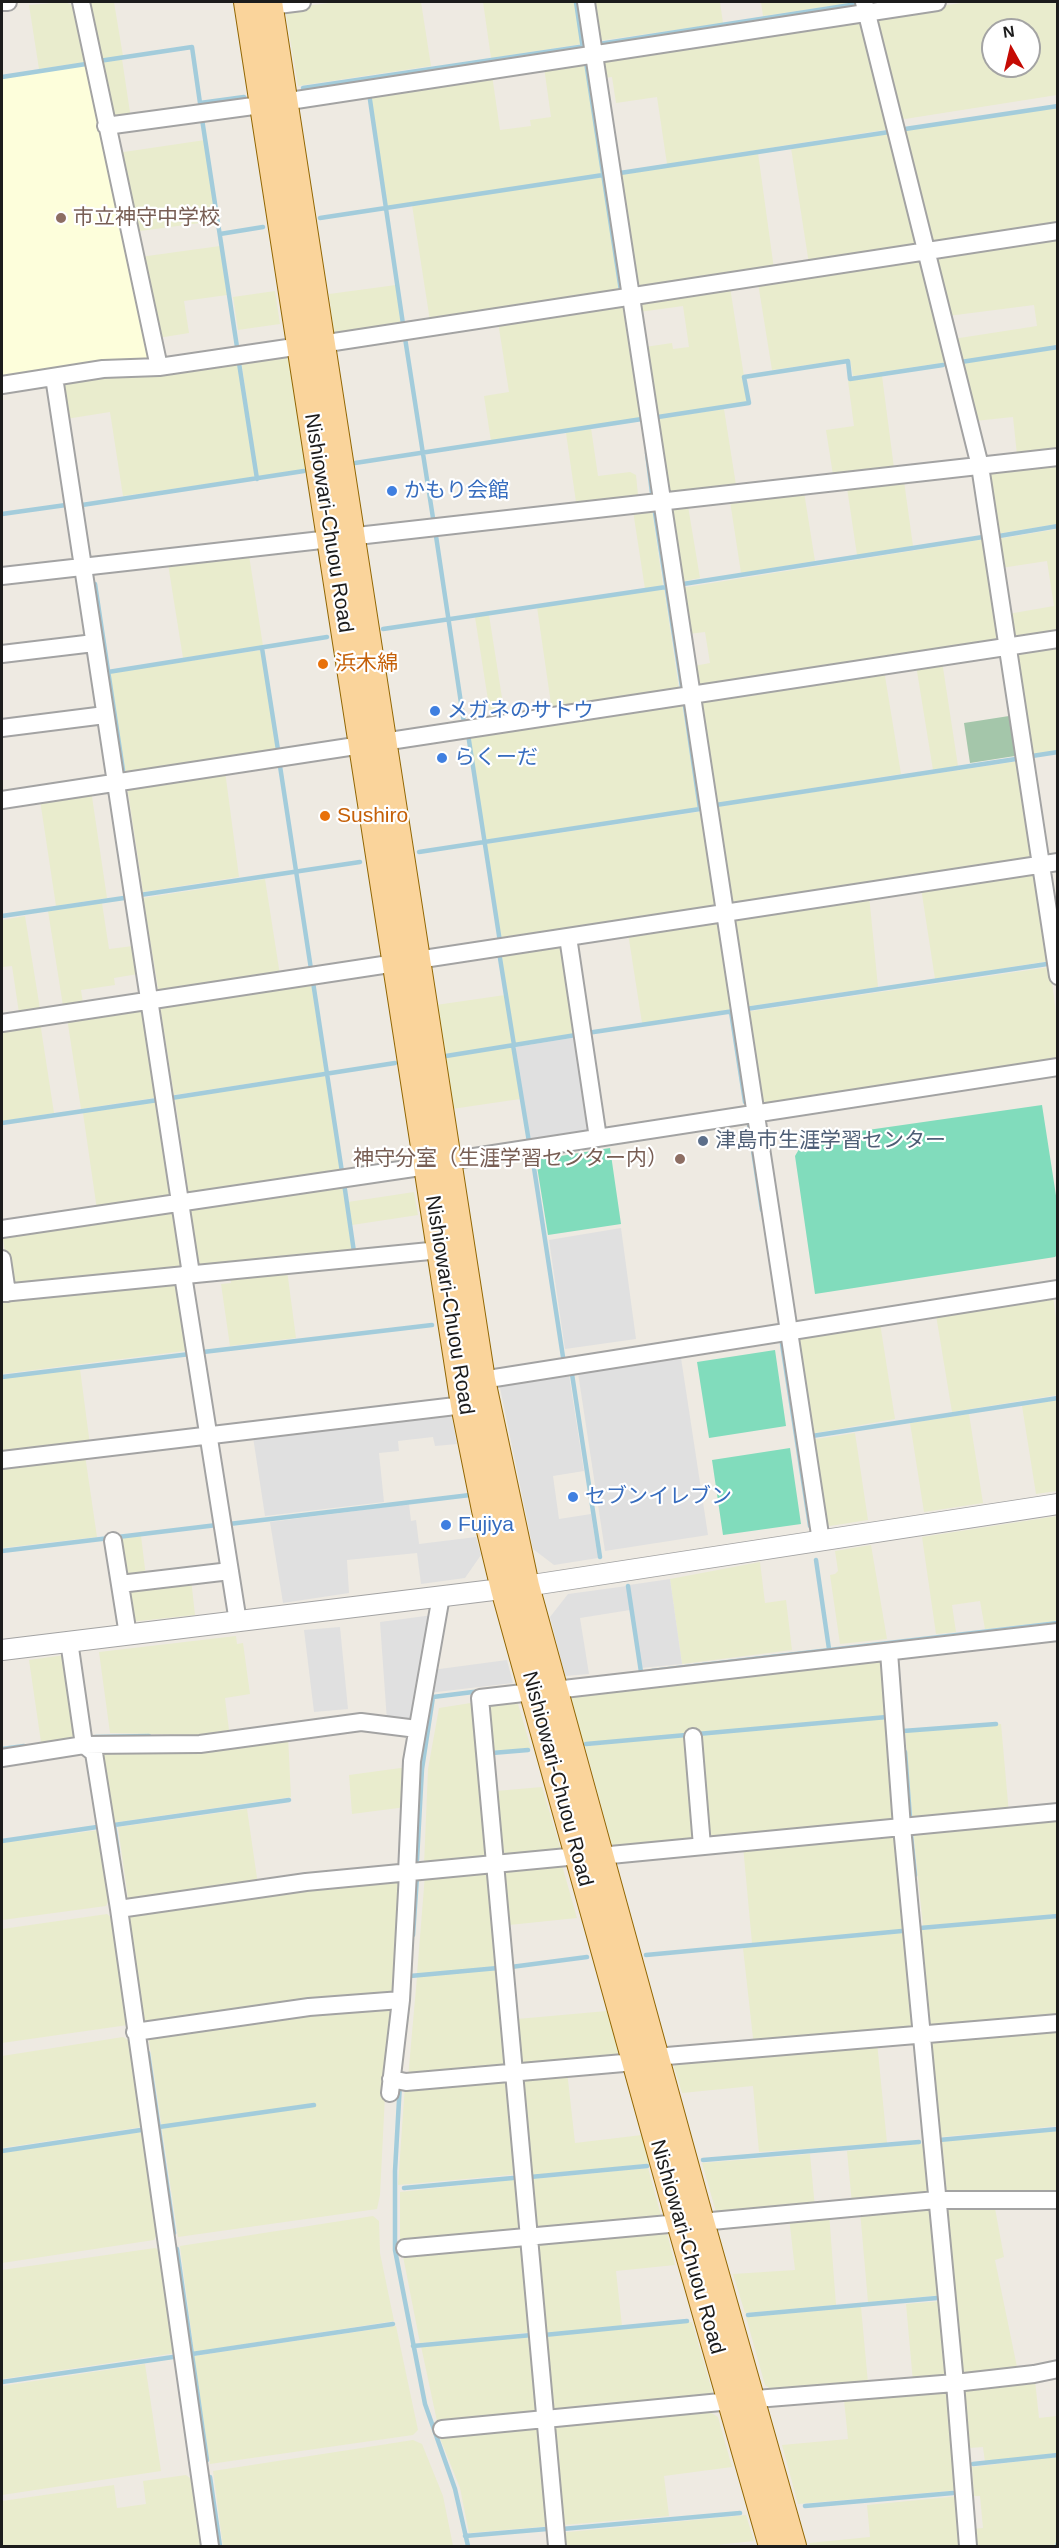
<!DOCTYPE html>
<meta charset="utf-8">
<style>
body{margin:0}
#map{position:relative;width:1059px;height:2548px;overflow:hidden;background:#eeeae2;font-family:Arial,sans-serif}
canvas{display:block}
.frame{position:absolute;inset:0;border:3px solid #1c1c1c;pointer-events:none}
.north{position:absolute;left:981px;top:18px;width:60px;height:60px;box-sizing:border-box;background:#fff;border:2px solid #a4a4a4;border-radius:50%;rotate:352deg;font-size:16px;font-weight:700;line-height:24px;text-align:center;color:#1c1c1c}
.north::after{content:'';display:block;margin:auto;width:21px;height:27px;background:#c50b04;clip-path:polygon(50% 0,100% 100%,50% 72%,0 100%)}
</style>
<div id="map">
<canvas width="1059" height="2548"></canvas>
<div class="frame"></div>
<div class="north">N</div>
</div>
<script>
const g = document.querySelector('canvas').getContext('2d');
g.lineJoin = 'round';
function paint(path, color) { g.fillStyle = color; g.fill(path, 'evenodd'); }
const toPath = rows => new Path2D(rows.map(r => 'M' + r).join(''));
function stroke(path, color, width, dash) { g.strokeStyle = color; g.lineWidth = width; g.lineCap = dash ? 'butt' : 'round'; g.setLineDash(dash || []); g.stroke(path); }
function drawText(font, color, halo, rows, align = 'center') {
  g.font = font + ' Arial,"Noto Sans JP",sans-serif'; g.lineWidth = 4.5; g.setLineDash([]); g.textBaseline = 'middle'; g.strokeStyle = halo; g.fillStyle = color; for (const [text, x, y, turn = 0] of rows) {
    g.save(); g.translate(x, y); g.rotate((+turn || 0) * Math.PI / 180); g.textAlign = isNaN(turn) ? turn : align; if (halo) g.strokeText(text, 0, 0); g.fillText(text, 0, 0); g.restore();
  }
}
const education = toPath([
 [88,65,150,357,145,363,2,380,2,78]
]);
const farmland = toPath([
 [65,2,74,6,87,62,39,69,29,5],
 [90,2,114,2,123,56,97,60,87,7],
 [337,2,421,2,431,66,298,86,286,14,289,8],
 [483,2,575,2,582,44,491,58],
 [592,2,720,2,723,23,598,41],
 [761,2,858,2,763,16],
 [968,2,1057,2,1057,95,905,119,898,116,876,19,881,15],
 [993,30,1029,30,1029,66,993,66],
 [857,22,863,26,890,129,667,164,657,97,616,103,612,77,604,78,601,64,606,57],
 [122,59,131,119,113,118,98,63],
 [584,61,602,174,386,207,370,92,492,75,500,130,531,126,530,120,551,117,544,67],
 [1057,107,1057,226,935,245,931,242,903,131],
 [891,133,918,243,914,248,809,264,791,148],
 [205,140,216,221,132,232,117,153],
 [758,153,774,269,641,290,634,285,618,175],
 [603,176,619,293,430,321,412,205],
 [1057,237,1057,346,959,361,953,339,1037,326,1034,305,948,316,935,260,937,257],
 [220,246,227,295,184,301,189,333,158,338,140,257],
 [921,260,949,362,853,376,850,359,772,370,758,283],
 [396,285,401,325,334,334,329,294],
 [730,287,748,402,655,416,645,347,672,343,673,349,689,347,683,306,639,312,639,307,644,300],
 [275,291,280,324,238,330,233,297],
 [622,303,640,418,491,441,484,396,509,392,498,322],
 [1057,349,1057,451,1017,455,1013,417,975,421,959,364],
 [284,354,289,357,306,469,258,477,241,360],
 [237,361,255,477,123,496,110,412,66,419,63,385,68,380],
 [882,376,894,468,833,475,826,430,854,426,848,381],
 [724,409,736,485,671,493,664,488,655,419],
 [591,428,598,476,630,472,636,475,638,495,576,502,566,433],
 [1057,464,1057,524,996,534,987,477,992,470],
 [904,481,913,546,857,555,847,488],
 [804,492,815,561,741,573,730,501],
 [688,506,700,578,680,582,670,513,675,508],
 [652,510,663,586,645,589,633,511],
 [1057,529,1057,631,1019,637,1012,633,1008,614,1054,606,1047,561,1001,568,997,539],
 [985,539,1000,636,997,643,702,686,696,683,694,666,710,663,705,632,688,634,681,588],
 [249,555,263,646,183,658,168,564],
 [664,588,679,689,552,711,537,607],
 [489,615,505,717,491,719,475,617],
 [1057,643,1057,751,1030,755,1015,657,1022,649],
 [261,650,277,753,126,776,110,673],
 [942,661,958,766,933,770,916,665],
 [884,670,901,774,713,804,698,705,703,698],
 [682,703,698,808,485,840,470,735],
 [1019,761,1034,856,1031,861,734,906,728,901,714,807],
 [225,771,239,877,143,892,127,786],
 [91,790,107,898,56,906,40,800],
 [704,811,717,902,715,906,501,942,486,844],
 [1029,873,1036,879,1049,961,935,979,921,888],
 [265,879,280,975,159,994,143,898],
 [869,895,878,987,744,1007,732,921,735,916],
 [102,903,109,949,133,946,138,974,114,978,115,985,81,990,83,1003,63,1006,48,911],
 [25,916,40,1009,19,1013,12,966,2,967,2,920],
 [717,922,721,924,733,1009,642,1023,628,933],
 [560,943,565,946,578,1034,515,1044,500,952],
 [1050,967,1057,1020,1057,1063,765,1107,758,1100,745,1012],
 [311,983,325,1072,174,1095,160,1006],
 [505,995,513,1044,444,1055,436,1005],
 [142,1010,160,1097,81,1109,67,1018],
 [40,1022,54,1113,2,1121,2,1028],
 [512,1047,520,1099,452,1109,444,1057],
 [326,1076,341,1174,189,1196,175,1099],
 [160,1101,173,1197,97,1210,83,1113],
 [342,1181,352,1251,198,1267,189,1205],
 [414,1192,418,1215,352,1225,348,1202],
 [169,1209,177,1214,183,1268,15,1286,9,1278,3,1239,6,1235],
 [287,1270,296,1338,230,1346,221,1284,231,1283,230,1276],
 [177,1281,192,1350,2,1374,2,1297],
 [1053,1296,1057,1326,1057,1395,952,1412,936,1315],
 [880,1323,895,1419,810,1434,796,1344,799,1335],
 [80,1369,90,1445,2,1455,2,1378],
 [1057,1400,1057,1491,1036,1494,1022,1406],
 [969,1414,983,1503,924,1512,910,1423],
 [855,1433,868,1520,830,1526,823,1521,810,1440],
 [85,1455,97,1537,2,1548,2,1464],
 [1057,1516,1057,1621,985,1629,980,1601,952,1605,956,1632,936,1634,922,1537],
 [141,1536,146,1577,127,1580,117,1539],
 [871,1545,887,1639,840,1644,830,1575,835,1574,838,1571,835,1551],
 [760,1562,765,1603,786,1600,792,1650,682,1664,670,1579],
 [191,1579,195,1615,130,1622,128,1586],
 [236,1636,237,1644,243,1643,250,1694,225,1698,229,1730,197,1735,110,1733,99,1652],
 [65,1655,77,1737,41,1742,29,1660],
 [885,1660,890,1715,583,1743,570,1696],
 [511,1699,518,1704,531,1748,488,1752,486,1702],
 [477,1702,490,1855,486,1861,424,1865,428,1769,439,1708],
 [890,1718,898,1820,710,1840,705,1836,697,1735],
 [1001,1724,1009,1814,913,1823,905,1732],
 [288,1736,291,1797,111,1823,100,1756,104,1750],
 [688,1736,694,1841,619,1849,612,1845,585,1746],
 [408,1767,406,1807,352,1814,349,1775],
 [542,1787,561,1850,503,1861,496,1791],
 [247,1809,258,1885,128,1899,118,1827],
 [1057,1817,1057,1914,923,1926,913,1830],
 [99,1830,109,1900,106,1906,2,1920,2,1843],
 [893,1831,899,1836,909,1929,752,1943,743,1846],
 [562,1865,577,1918,509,1925,504,1867],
 [482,1869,492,1876,500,1966,417,1974,425,1875],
 [400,1878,397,1989,390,1996,145,2026,129,1914,134,1911],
 [107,1914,113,1919,128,2025,2,2043,2,1929],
 [1057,1917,1057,2019,931,2030,921,1930],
 [909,1932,917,2026,913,2032,754,2047,743,1948],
 [501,1969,508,2066,408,2078,417,1977],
 [389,2004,396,2011,385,2095,380,2195,377,2209,178,2237,148,2034],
 [607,2011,619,2051,615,2060,521,2065,517,2019],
 [1057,2026,1057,2126,940,2137,931,2037],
 [123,2037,130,2041,142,2127,2,2148,2,2056],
 [877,2042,887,2143,759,2152,753,2086,682,2093,674,2067,678,2060],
 [567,2071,575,2143,642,2135,650,2164,532,2175,522,2075],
 [510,2081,520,2174,398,2185,405,2085],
 [1057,2131,1057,2195,947,2194,942,2141],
 [142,2132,157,2234,154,2240,2,2263,2,2153],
 [928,2143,933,2191,927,2197,852,2204,847,2151],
 [810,2154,815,2208,721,2215,716,2212,702,2163],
 [648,2168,662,2219,537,2232,532,2179],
 [520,2179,525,2229,400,2245,400,2192],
 [947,2203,994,2203,1004,2257,995,2260,1018,2372,962,2375],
 [934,2208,942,2295,868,2302,860,2211],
 [829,2213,836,2305,745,2313,733,2274,795,2270,789,2217],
 [373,2216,379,2221,380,2253,394,2321,194,2352,180,2246],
 [663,2229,667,2233,675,2265,616,2271,622,2326,545,2333,537,2240],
 [520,2241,526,2246,534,2332,420,2343,402,2251],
 [155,2248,161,2251,176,2353,2,2379,2,2270],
 [942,2301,948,2373,945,2379,913,2382,906,2304],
 [861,2307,868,2383,773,2391,765,2385,746,2317],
 [692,2322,713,2394,709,2401,553,2416,545,2336],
 [396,2326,418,2430,413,2435,210,2464,194,2356],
 [534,2336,541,2411,438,2426,421,2346],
 [145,2364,161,2471,2,2495,2,2386],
 [1035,2380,1039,2418,1057,2416,1057,2453,985,2462,983,2447,969,2448,963,2387],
 [944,2387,951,2393,960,2490,798,2504,782,2445,848,2439,844,2400],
 [710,2412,718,2417,732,2467,664,2476,669,2516,563,2525,553,2425],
 [536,2424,543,2428,551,2526,469,2533,460,2488,438,2433],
 [413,2440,422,2444,443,2496,453,2546,223,2546,213,2471],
 [1057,2457,1056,2546,973,2546,971,2529,983,2528,980,2496,974,2496,972,2467],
 [186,2475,194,2481,203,2546,2,2546,2,2501,114,2485,117,2508,146,2504,143,2481],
 [960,2496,964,2546,810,2546,809,2543,870,2537,867,2505],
 [746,2515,754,2541,707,2546,560,2546,558,2533]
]);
const cemetery = toPath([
 [1009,716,1015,756,970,763,964,723]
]);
const pitch = toPath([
 [1042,1105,1057,1202,1058,1254,1055,1257,815,1294,795,1156,805,1139],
 [610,1148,621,1224,548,1235,536,1160],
 [775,1350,786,1426,709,1438,697,1362],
 [790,1448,801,1524,723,1535,712,1460]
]);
const parking = toPath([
 [578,1037,592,1128,588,1133,530,1142,515,1047],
 [621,1228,636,1339,565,1349,549,1240],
 [681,1358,708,1535,605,1551,578,1373],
 [569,1375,584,1471,553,1476,559,1519,591,1514,598,1558,554,1565,533,1549,500,1388,501,1385],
 [447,1414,452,1418,457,1444,435,1446,433,1437,398,1441,399,1451,379,1453,384,1502,265,1516,253,1437],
 [409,1504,411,1521,416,1520,419,1544,476,1537,481,1555,465,1578,421,1584,417,1553,347,1560,349,1593,283,1603,270,1522],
 [670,1579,682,1664,641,1668,629,1585],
 [627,1586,630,1610,580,1618,589,1674,565,1676,550,1617,568,1594],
 [433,1615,414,1721,387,1721,380,1622],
 [340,1627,348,1709,314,1712,304,1630],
 [507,1660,513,1683,428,1693,432,1670]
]);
const stream = toPath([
 [576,2,583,49],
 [874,2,877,2],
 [599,44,857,4],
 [99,61,192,47,200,103,244,97],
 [586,62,621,291],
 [2,77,86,64],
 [303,88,586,46],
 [369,93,403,324],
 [202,119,237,347],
 [905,129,1058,106],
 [620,173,889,132],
 [320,218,603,175],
 [220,234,263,227],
 [405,338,433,518],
 [961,362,1058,347],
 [239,363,257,479],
 [658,417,749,403,744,377,848,361,850,379,943,365],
 [647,453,652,493],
 [355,463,642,419],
 [82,509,82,505,304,471],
 [655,513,682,687],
 [2,514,66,505],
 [436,536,464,723],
 [999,536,1058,526],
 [95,584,123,770],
 [683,584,983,537],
 [383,629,666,587],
 [262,648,278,750],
 [108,672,327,637],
 [468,734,500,942],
 [1032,756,1058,752],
 [280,766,311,969],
 [716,805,1016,759],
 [419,852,700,809,685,706],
 [140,895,360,862],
 [2,916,124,898],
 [499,952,514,1045],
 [313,982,342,1172],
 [746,1009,1047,964],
 [731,1012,745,1102],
 [587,1033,734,1011],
 [513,1045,529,1142],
 [446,1056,576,1035],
 [171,1098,395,1063],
 [2,1123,158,1100],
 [749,1124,762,1210],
 [532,1155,563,1357],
 [344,1183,354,1252,351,1252],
 [782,1344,810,1526],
 [203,1352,432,1325],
 [572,1374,600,1557],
 [2,1377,190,1354],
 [812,1436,1058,1398],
 [229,1524,470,1495],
 [2,1551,217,1525],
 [816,1560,829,1649],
 [628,1586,641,1672],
 [652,1671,1058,1623],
 [903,1731,996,1724],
 [95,1737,149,1736],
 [586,1744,887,1717],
 [2,1749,24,1746],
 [905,1752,910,1817],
 [492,1756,492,1753,528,1750],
 [911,1835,915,1875],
 [2,1841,97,1827],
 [118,1852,114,1825,289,1800],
 [417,1860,422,1769,433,1697,481,1691],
 [920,1928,1058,1916],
 [413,1935,417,1877],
 [646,1955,902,1931],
 [511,1967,587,1957],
 [410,1976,498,1968],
 [148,2053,174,2233],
 [400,2083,395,2171,395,2250,425,2404,455,2489,468,2546],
 [159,2127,314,2105],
 [939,2140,1058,2129],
 [2,2151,141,2130],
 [703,2160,919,2142],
 [530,2177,647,2166],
 [404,2188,513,2178],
 [177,2249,207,2460],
 [748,2315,937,2298],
 [544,2335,687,2321],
 [413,2346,532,2335],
 [192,2354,393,2324],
 [2,2382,173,2357],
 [973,2464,1058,2455],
 [210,2477,220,2546],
 [805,2506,953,2493],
 [562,2526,562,2529,740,2513],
 [465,2536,547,2529],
 [1057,2546,1058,2543]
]);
const minor = toPath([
 [2,2,8,2],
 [81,2,159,367],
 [586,2,821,1541],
 [864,2,980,466,1058,976],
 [270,6,302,2],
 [106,126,283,102,937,2],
 [321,344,1058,231],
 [54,377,191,1274],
 [2,385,103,369,159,367,301,346],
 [2,576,1058,457],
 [2,654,94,643],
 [2,728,105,715],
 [383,742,1058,639],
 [2,800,362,745],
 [568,937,598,1138],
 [417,960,1058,862],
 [2,1023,396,963],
 [448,1161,1058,1067],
 [2,1229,427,1166],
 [2,1259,7,1293],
 [183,1275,238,1622],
 [2,1293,440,1250],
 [482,1380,1058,1289],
 [2,1460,464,1405],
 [113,1541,128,1635],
 [120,1584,230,1571],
 [69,1641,84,1745,94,1753,119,1909,210,2546],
 [889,1652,902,1827,955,2383,968,2546],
 [555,1690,1058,1632],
 [532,1692,480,1698,557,2546],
 [693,1737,702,1846],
 [2,1758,84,1745,200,1744,361,1722,417,1729],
 [600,1856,1058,1812],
 [407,1873,412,1761,441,1596],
 [119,1909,306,1882,578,1856],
 [135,2032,309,2007,401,2000],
 [655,2057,1058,2023],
 [391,2079,406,2082,635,2062],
 [390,2093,401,2000,408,1873],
 [701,2222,936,2200,1058,2200],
 [405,2248,680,2223],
 [442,2429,731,2401,955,2383,1034,2374,1058,2369]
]);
const tertiary = toPath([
 [2,1650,526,1586,1058,1504]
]);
const primary = toPath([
 [247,2,464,1405,485,1510,504,1589,680,2223,772,2546],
 [269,2,482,1380,526,1586,701,2222,793,2546]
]);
const markers = [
 [61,218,6,"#8d6e63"],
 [392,491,6,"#3f7fe0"],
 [323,664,6,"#e8710a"],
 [435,711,6,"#3f7fe0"],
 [442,758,6,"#3f7fe0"],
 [325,816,6,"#e8710a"],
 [703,1141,6,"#5c6f8a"],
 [680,1159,6,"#8d6e63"],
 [573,1497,6,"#3f7fe0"],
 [446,1525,6,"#3f7fe0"]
];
const educationNames = [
 ["市立神守中学校",73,218],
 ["神守分室（生涯学習センター内）",668,1159,"right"]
];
const shopNames = [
 ["かもり会館",404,491],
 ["メガネのサトウ",447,711],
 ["らくーだ",454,758],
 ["セブンイレブン",585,1497],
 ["Fujiya",458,1525]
];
const streetNames = [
 ["Nishiowari-Chuou Road",328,523,81],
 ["Nishiowari-Chuou Road",449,1305,81],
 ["Nishiowari-Chuou Road",557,1779,75],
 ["Nishiowari-Chuou Road",687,2247,74]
];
const foodNames = [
 ["浜木綿",335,664],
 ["Sushiro",337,816]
];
const serviceNames = [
 ["津島市生涯学習センター",715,1141]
];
paint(education, '#fdfedb');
paint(farmland, '#e9eccd');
paint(cemetery, '#a4c6aa');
paint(pitch, '#81dcbc');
paint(parking, '#e0e0e0');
stroke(stream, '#a3ccdb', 4.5);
stroke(minor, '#a3a3a3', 20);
stroke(tertiary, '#a3a3a3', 22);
stroke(primary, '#926703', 28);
stroke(minor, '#fff', 16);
stroke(tertiary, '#fff', 20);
stroke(primary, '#fad49b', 26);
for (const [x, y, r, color] of markers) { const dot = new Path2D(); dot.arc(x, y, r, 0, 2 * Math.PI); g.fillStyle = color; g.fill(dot); stroke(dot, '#fff', 2); }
drawText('21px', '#785e54', '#fff', educationNames, 'left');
drawText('21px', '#366cbe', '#fff', shopNames, 'left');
drawText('21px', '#1c1c1c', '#fff', streetNames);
drawText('21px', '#c56008', '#fff', foodNames, 'left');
drawText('21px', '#4e5e75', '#fff', serviceNames, 'left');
</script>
